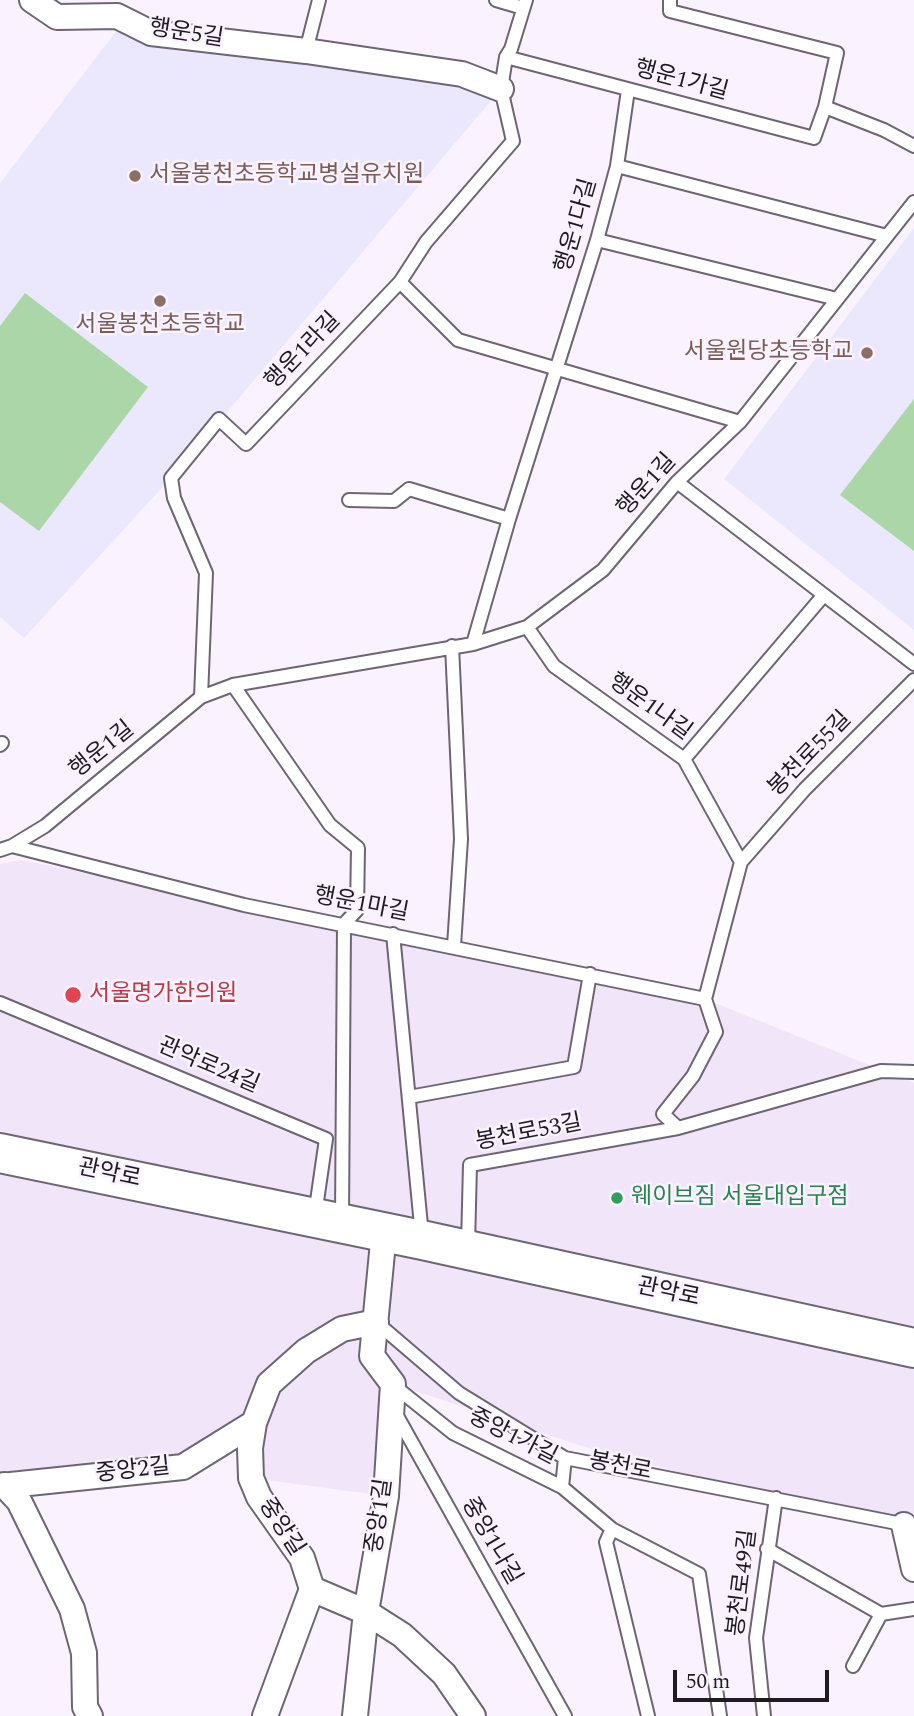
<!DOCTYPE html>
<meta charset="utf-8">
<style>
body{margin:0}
#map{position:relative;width:914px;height:1716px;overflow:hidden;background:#faf2ff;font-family:Spectral,serif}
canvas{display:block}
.scale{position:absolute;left:673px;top:1670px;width:156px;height:32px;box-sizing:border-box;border:4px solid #1e1c20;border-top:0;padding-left:9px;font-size:21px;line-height:24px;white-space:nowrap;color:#1e1c20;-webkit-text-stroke:5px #faf2ff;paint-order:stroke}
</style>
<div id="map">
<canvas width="914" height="1716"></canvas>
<div class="scale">50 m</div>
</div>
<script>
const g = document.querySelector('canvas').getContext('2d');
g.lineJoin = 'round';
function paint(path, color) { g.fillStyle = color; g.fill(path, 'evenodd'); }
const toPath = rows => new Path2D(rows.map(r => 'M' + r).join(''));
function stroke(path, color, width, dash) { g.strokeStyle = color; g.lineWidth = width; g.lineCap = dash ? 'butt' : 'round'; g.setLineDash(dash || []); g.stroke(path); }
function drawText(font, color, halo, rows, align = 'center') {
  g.font = font + ' Spectral,"Noto Sans KR",serif'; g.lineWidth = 5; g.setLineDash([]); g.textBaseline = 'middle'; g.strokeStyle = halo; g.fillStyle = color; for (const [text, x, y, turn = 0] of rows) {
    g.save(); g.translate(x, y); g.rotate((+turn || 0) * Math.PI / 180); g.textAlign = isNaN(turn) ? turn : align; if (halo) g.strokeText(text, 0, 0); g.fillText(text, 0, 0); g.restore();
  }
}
const built = toPath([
 [21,860,705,999,914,1083,914,1524,776,1498,585,1447,394,1384,386,1496,251,1478,254,1424,183,1467,0,1486,0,864]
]);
const education = toPath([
 [117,30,501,89,171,478,24,638,0,617,0,183],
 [914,228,914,630,724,479]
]);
const green = toPath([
 [25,293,148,387,39,531,0,502,0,326],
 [914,399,914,551,840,495]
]);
const service = toPath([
 [496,0,523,8],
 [670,0,670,11,837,53,825,107,884,130,914,146],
 [306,51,319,0],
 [506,57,814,138,825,107],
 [617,166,887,236],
 [597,240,837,299],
 [400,282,458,340,740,422],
 [677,482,914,664],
 [349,500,394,501,409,489,509,519],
 [527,627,554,666,684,759,741,862,705,999],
 [473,644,509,519,597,240,617,166,628,90],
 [452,646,461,839,454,946],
 [233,685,330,825,358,848,357,910,344,924,342,1219],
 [201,697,206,573,174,498,171,478,219,419,246,444,400,282,426,242,513,141,501,89,506,57,511,49,526,0],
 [0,745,2,743],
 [684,759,823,596],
 [12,846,244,905,705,999],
 [0,850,12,846,45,826,201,697,233,685,473,644,527,627,603,570,677,482,740,422,914,202],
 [741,862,805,789,914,680],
 [393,934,422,1236],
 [0,1003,326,1139,315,1215],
 [409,1097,574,1067,590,974],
 [678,1128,663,1114,693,1076,716,1032,705,999],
 [468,1245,470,1165,678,1128,881,1071,914,1072],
 [376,1322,459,1393,565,1458,907,1525],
 [393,1385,453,1433,562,1487,612,1529,606,1542,648,1716],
 [397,1416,565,1716],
 [562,1487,565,1458],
 [612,1529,699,1574,720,1716],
 [767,1549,881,1614,914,1609],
 [853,1666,881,1614],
 [764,1716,756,1638,776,1498]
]);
const minor = toPath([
 [32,0,57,17,117,16,151,33,306,51,462,74,501,89],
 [4,1485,19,1501,72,1609,84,1653,85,1707,90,1716],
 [0,1486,183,1467,254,1423],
 [904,1525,914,1569],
 [312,1589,366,1612,402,1635,444,1674,473,1716],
 [265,1716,312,1589,302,1558,259,1497,251,1478,250,1448,254,1423,269,1384,306,1351,342,1329,376,1322],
 [355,1716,366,1612,386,1496,393,1384,372,1356,384,1232]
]);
const primary = toPath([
 [0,1153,422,1240,914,1348]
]);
const markers = [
 [135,176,7,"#8d6e63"],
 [160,301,7,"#8d6e63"],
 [867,353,7,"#8d6e63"],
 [73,995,9,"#e0444e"],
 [617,1198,7,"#2e9e5b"]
];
const streetNames = [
 ["행운5길",186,35,9],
 ["행운1가길",681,82,15],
 ["행운1다길",578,226,-74],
 ["행운1라길",304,352,-46],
 ["행운1길",648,486,-48],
 ["행운1나길",649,708,36],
 ["행운1길",103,751,-39],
 ["봉천로55길",811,755,-46],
 ["행운1마길",361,906,11],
 ["관악로24길",208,1067,23],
 ["봉천로53길",529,1134,-11],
 ["관악로",109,1175,12],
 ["관악로",668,1294,12],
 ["중앙1가길",512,1438,27],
 ["봉천로",620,1468,11],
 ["중앙2길",133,1472,-6],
 ["중앙1길",381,1516,-82],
 ["중앙길",280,1528,57],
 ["중앙1나길",490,1542,60],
 ["봉천로49길",744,1583,-83]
];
const educationNames = [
 ["서울봉천초등학교병설유치원",149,176],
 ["서울봉천초등학교",160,326,"center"],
 ["서울원당초등학교",853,353,"right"]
];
const healthNames = [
 ["서울명가한의원",89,995]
];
const leisureNames = [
 ["웨이브짐 서울대입구점",631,1198]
];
paint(built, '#f1e5f9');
paint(education, '#ebe8fe');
paint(green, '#aad6a8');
stroke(service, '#6d6672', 16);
stroke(minor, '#6d6672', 28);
stroke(primary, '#6d6672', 42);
stroke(service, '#fff', 12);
stroke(minor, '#fff', 24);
stroke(primary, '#fff', 38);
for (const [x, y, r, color] of markers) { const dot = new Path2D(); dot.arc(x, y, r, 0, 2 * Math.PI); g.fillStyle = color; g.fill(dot); stroke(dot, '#faf2ff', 2.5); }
drawText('23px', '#1e1c20', '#faf2ff', streetNames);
drawText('23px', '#785e54', '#faf2ff', educationNames, 'left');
drawText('23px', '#be3a42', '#faf2ff', healthNames, 'left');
drawText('23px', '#27864d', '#faf2ff', leisureNames, 'left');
</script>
